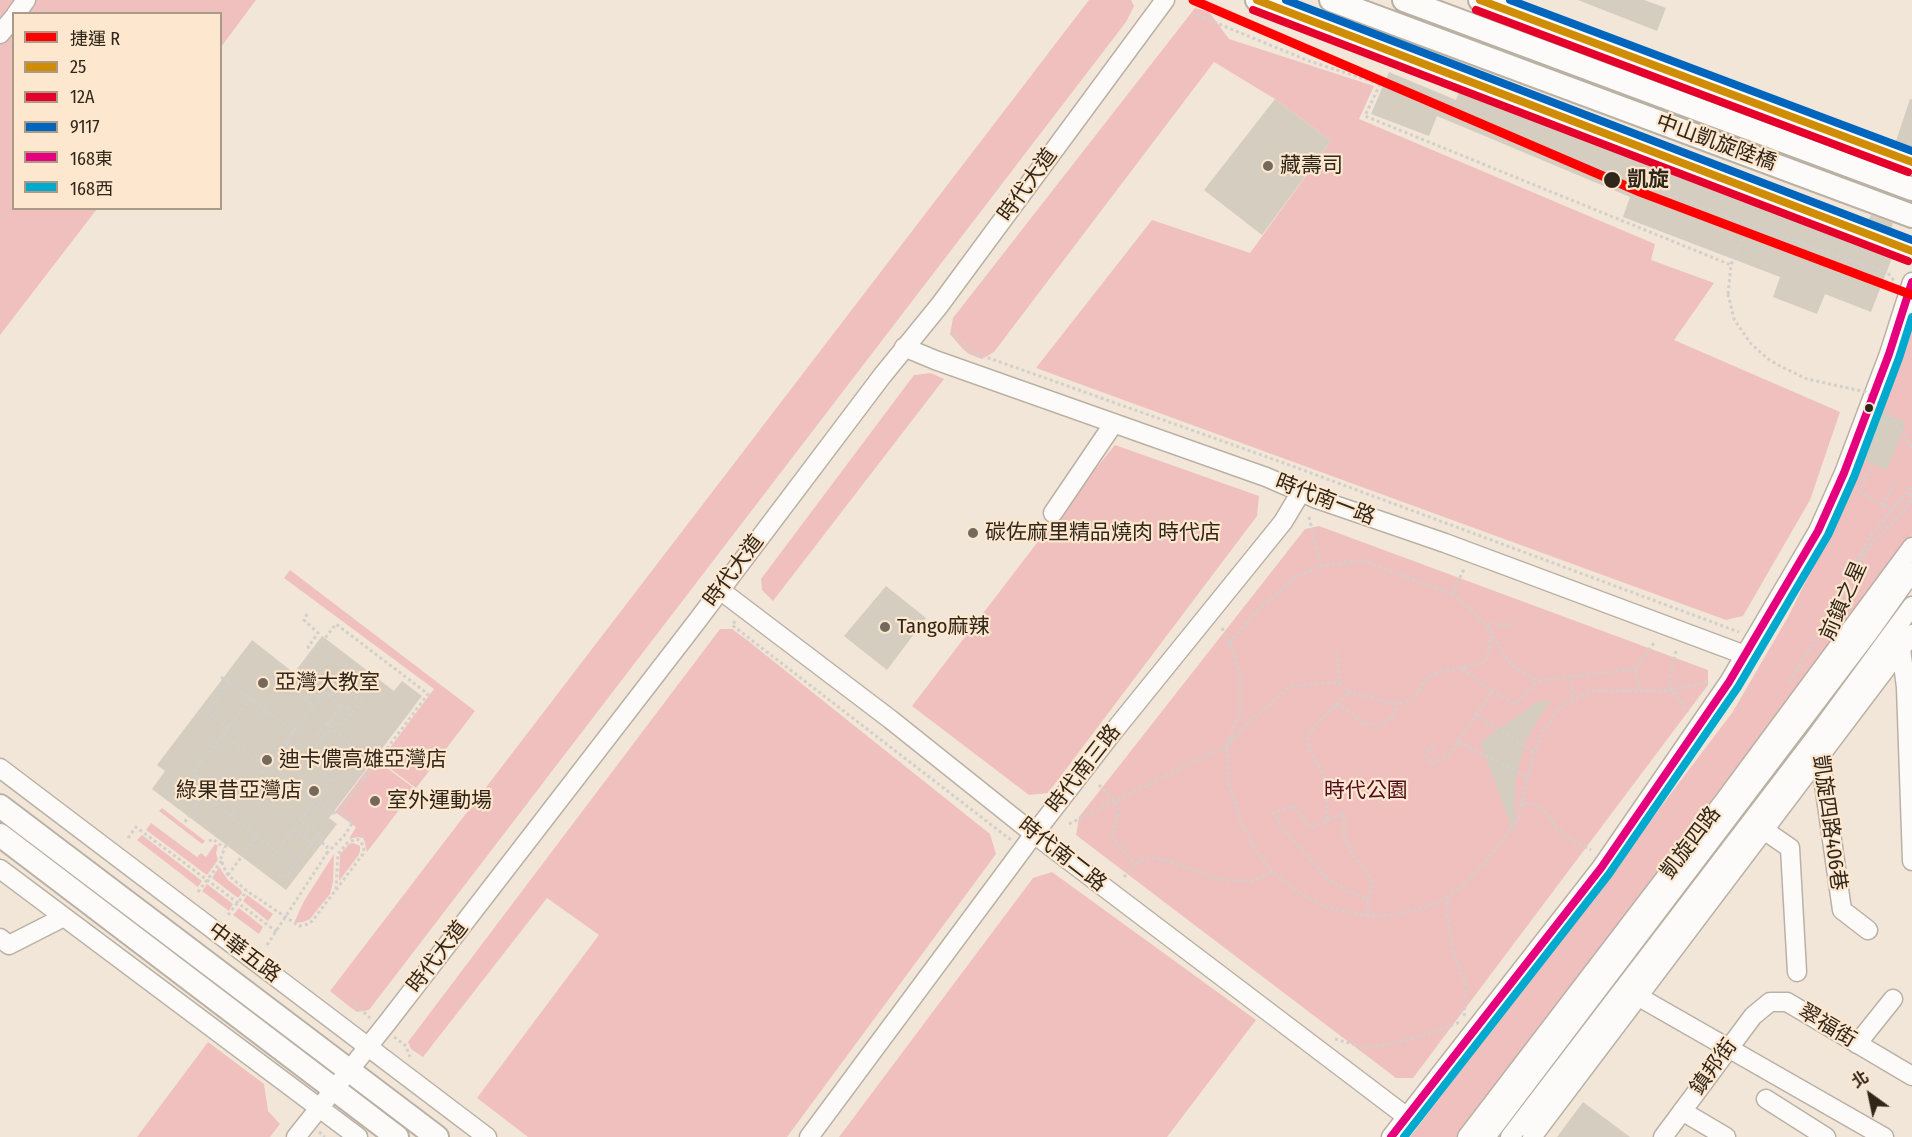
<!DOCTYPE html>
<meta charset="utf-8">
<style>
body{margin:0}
#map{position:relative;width:1912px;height:1137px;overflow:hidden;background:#f2e6d8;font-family:"Fira Sans Condensed","Noto Sans TC",sans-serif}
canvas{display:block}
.legend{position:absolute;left:12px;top:12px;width:210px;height:198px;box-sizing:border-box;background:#fde7ce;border:2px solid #ab9a86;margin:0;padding:8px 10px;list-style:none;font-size:18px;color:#30261a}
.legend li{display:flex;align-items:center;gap:12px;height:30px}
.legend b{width:30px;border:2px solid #ab9a86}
.north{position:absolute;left:1840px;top:1065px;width:60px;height:60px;-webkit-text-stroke:4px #fde7ce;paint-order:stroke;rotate:327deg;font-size:16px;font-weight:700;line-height:24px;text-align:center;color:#30261a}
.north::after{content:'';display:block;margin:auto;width:21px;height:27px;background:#30261a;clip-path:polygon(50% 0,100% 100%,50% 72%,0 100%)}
</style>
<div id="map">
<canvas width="1912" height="1137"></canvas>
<ul class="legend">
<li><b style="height:8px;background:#f00"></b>捷運 R</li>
<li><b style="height:8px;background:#cf8c05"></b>25</li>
<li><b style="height:8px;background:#e4002b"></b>12A</li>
<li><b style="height:8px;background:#0065bd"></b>9117</li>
<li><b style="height:8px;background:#e5007d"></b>168東</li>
<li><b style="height:8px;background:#00a9ce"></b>168西</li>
</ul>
<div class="north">北</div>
</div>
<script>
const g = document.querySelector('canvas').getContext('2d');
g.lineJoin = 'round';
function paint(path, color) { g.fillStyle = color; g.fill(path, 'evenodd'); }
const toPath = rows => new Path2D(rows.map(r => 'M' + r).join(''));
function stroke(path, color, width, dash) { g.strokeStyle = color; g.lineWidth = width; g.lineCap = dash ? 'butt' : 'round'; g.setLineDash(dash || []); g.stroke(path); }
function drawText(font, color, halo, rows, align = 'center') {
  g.font = font + ' "Fira Sans Condensed","Noto Sans TC",sans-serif'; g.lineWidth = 4.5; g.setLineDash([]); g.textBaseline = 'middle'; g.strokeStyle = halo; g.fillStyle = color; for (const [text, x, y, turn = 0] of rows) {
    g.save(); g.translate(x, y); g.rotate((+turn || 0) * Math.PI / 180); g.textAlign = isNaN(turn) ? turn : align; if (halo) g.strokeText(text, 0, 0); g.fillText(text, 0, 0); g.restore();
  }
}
const green = toPath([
 [0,0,256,0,221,47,220,14,14,14,14,208,97,209,0,335],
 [1089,0,1131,0,1134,6,1126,22,369,1010,357,1012,350,1007,330,991],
 [1195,8,1209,12,1229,39,1374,86,1359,119,1655,244,1651,260,1714,283,1674,340,1840,412,1810,500,1743,616,1726,620,1036,368,1152,220,1250,253,1331,141,1275,99,1214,62,994,352,982,359,969,354,962,348,950,334,953,318],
 [1912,317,1912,535,1898,556,1462,1137,1410,1137,1732,713,1788,617,1837,518,1896,363],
 [931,373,944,379,773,601,762,590,761,579,914,375],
 [1115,445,1259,496,1257,516,1048,793,1029,795,912,706,1066,505],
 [1319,526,1708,670,1708,685,1413,1078,1396,1078,1076,835,1079,817,1305,529],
 [290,570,475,711,416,788,380,761,434,689,284,578],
 [720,629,732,629,747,640,990,834,996,854,787,1137,528,1137,477,1098,599,935,547,898,423,1057,411,1049,408,1042],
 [375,759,415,789,367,852,365,843,363,838,357,837,349,839,356,827,335,812],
 [162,808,205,841,202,844,159,811],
 [151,823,197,857,201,853,206,857,215,844,218,846,216,853,218,860,207,875,146,830],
 [142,835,202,881,198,887,137,840],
 [353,843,360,846,360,851,358,856,339,881,340,854,349,844],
 [334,854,333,882,330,894,310,919,303,922,294,923,304,901],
 [219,867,228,880,241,890,242,893,238,898,212,878],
 [1052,872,1256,1020,1167,1137,839,1137,1033,878],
 [207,884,233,904,229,911,202,891],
 [247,895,273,914,268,921,243,901],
 [239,908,263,927,259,934,233,915],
 [208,1042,264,1084,268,1111,280,1124,270,1137,137,1137]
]);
const building = toPath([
 [1578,0,1644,0,1666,8,1657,31],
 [1389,72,1456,100,1459,92,1892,258,1871,312,1825,294,1817,314,1773,297,1780,277,1623,217,1630,197,1437,116,1429,136,1371,114],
 [1275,99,1331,141,1262,235,1204,190],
 [1910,99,1912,99,1912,148,1896,141],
 [1871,215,1893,223,1891,229,1861,217,1869,219],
 [1881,412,1906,422,1887,470,1862,460],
 [886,586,926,618,887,670,844,636],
 [322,636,394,691,402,681,422,696,329,818,337,824,286,890,152,789,165,771,157,765,252,640,294,673],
 [1553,699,1542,713,1525,742,1516,777,1514,833,1480,742,1537,702],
 [1583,1102,1630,1137,1557,1137]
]);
const path = toPath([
 [1197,15,1309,61,1380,84,1747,224,1888,273,1895,282],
 [1380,84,1365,116,1731,265],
 [1728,294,1731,265,1747,224],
 [954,334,972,352,1284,463,1739,632],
 [1870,468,1860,492,1891,510],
 [1912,494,1909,503,1912,502],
 [1883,506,1895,481],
 [1309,517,1321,566],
 [1860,561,1873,542,1905,510,1909,503],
 [1452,594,1464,569],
 [307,614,304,620,318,633,308,647,314,651,288,685,314,706],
 [1837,619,1850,580],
 [735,621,732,625,1011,840],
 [1487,626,1496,623,1504,627,1511,623],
 [1222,628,1230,643,1240,672,1240,711,1227,746,1229,784,1241,823,1257,852,1272,872,1298,892,1326,907,1368,916,1394,915,1435,905,1465,884,1488,859,1518,819,1534,752,1544,730,1559,709,1573,699,1593,691,1665,691,1709,682],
 [1230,643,1255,613,1296,577,1321,566,1361,560,1452,594,1473,611,1487,626,1510,664,1538,681,1635,669,1654,643],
 [318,647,336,624,428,694,339,812,353,822,344,836,327,853],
 [1676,651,1670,676,1672,690,1688,712],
 [1338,652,1339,683],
 [1462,669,1492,691,1515,704,1538,681],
 [1635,669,1640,692],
 [1570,676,1573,698],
 [221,677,251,699],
 [1789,682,1835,609,1870,536,1912,487],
 [297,692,317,664],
 [329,696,343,678],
 [1336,705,1345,708,1364,724,1379,725,1392,718,1397,704],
 [341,706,344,705,351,711],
 [1476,715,1534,752],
 [331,719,340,726,361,702,344,689,335,701],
 [327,724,317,735,322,739,331,728],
 [228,728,207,711,229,682],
 [294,732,251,699,194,771,202,795,277,852,293,829,312,843,322,843,319,834,300,820,316,800,279,770,294,750],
 [223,735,266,768],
 [1458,742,1529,778],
 [1434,747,1428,749,1426,756,1433,764,1451,753,1492,691],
 [371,749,381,757],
 [340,756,366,777],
 [325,775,331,780,316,800,333,813,339,812],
 [1099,785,1115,801,1119,809,1112,838,1135,864],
 [1523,803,1540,807,1550,817,1555,826,1567,837,1591,850],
 [1293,806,1311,828,1327,820,1344,814,1344,835,1351,852,1368,874,1373,885,1368,899,1349,892,1329,880,1282,828,1273,813,1293,806],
 [229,816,324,692,341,706,327,724,350,744,325,775,286,743],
 [1327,820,1327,786,1320,768,1309,749,1307,737,1318,722,1349,692],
 [185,822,202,795],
 [1069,824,1227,746,1250,721,1291,686,1322,683,1339,683,1349,692,1397,704,1409,701,1417,695,1423,683,1430,676,1444,671,1481,664,1487,660,1491,636],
 [128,838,136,827,277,932],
 [209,841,213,839,224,848],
 [226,845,221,857,223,866,228,875,247,891,299,926,309,924,313,920,363,854,364,848,361,842,357,839,348,842,338,854,336,890],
 [228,875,257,836],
 [279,875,284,878,319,834],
 [1124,877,1140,860,1155,858,1181,865,1220,880,1252,881,1272,872],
 [198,892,222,860],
 [1448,896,1447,913,1453,951,1466,985,1464,1018],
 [228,915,247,891],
 [1368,916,1368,899],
 [267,945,327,853,327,846,322,843],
 [355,1004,370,1018],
 [394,1037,406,1046,410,1057],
 [1335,1039,1366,1048,1395,1043,1432,1033,1460,1022],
 [319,1132,325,1137]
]);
const minor = toPath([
 [16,14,26,0],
 [0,34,14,17],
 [904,347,935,360,1266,477,1317,499,1445,543,1745,655],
 [1053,513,1114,423],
 [720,590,890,719,1034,834,1407,1117],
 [1901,649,1906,687,1912,861],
 [1819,749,1842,910,1868,930],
 [0,768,487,1137],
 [1764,830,1790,848,1797,972],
 [0,869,358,1137],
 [0,938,9,945,64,917],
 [1639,997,1884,1137],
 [1857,1044,1893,999],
 [1766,1099,1826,1137],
 [1682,1111,1726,1137],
 [296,1137,387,1023,694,625,882,376,939,306,1165,0],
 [809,1137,1034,834,1109,737,1283,522,1301,492],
 [1391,1137,1601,868,1729,682,1818,531,1844,473,1889,354,1912,282],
 [1467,1137,1724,801,1912,547],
 [1486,1137,1870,631,1912,572],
 [1510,1137,1815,738,1912,606],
 [1532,1137,1912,634],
 [1663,1137,1753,1016,1770,1002,1787,1002,1912,1076]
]);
const major = toPath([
 [1257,0,1912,251],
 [1331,0,1912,216],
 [1404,0,1912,189],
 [1480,0,1912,162],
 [0,806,437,1137],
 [0,835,397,1137]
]);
const pathBridge = toPath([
 [1728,294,1734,319,1751,344,1768,359,1780,366,1807,379,1866,392,1886,409,1912,447]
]);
const bus1 = toPath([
 [1257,0,1912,251],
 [1480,0,1912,162]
]);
const bus2 = toPath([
 [1253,10,1908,261],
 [1476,10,1908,172]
]);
const bus3 = toPath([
 [1286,0,1912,240],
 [1510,0,1912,151]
]);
const bus4 = toPath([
 [1391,1137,1601,868,1729,682,1818,531,1844,473,1889,354,1912,282]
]);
const bus5 = toPath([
 [1404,1137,1609,874,1738,687,1828,535,1854,477,1899,358,1912,317]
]);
const metro1 = toPath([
 [1193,0,1640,192,1912,295]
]);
const markers = [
 [1268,166,6,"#74695c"],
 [1612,180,9,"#30261a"],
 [1869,408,5,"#30261a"],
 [973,533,6,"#74695c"],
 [885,627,6,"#74695c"],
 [263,683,6,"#74695c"],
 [267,760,6,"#74695c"],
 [314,791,6,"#74695c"],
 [375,801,6,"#74695c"]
];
const streetNames = [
 ["中山凱旋陸橋",1716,143,20],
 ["時代大道",1028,185,-54],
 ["時代南一路",1325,500,21],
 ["時代大道",734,571,-53],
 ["前鎮之星",1844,601,-66],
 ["時代南三路",1084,769,-52],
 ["凱旋四路406巷",1829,823,82],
 ["凱旋四路",1691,843,-53],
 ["時代南二路",1062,855,38],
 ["中華五路",244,953,37],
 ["時代大道",438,957,-52],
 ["翠福街",1827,1026,31],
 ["鎮邦街",1714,1067,-54]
];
const poiNames = [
 ["藏壽司",1280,166],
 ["碳佐麻里精品燒肉 時代店",985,533],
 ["Tango麻辣",897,627],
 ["亞灣大教室",275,683],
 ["迪卡儂高雄亞灣店",279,760],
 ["綠果昔亞灣店",302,791,"right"],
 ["室外運動場",387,801]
];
const stopNames = [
 ["凱旋",1627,180]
];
const parkNames = [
 ["時代公園",1366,791]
];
paint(green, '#f0c0bf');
paint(building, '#d5cdbf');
stroke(minor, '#bab1a5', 21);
stroke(major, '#bab1a5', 26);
stroke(path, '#d3cfcb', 3, [3, 3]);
stroke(minor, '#fdfbf9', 18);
stroke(major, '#fdfbf9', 22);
stroke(pathBridge, '#d3cfcb', 3, [3, 3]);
stroke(bus1, '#cf8c05', 8);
stroke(bus2, '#e4002b', 8);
stroke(bus3, '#0065bd', 8);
stroke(bus4, '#e5007d', 8);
stroke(bus5, '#00a9ce', 8);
stroke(metro1, '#f00', 9);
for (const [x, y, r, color] of markers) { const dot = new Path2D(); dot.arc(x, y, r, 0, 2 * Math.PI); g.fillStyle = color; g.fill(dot); stroke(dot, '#fde7ce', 2); }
drawText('21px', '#30261a', '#fde7ce', streetNames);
drawText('21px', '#30261a', '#fde7ce', poiNames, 'left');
drawText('bold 21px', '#30261a', '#fde7ce', stopNames, 'left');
drawText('21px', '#510c1f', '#fde7ce', parkNames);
</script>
